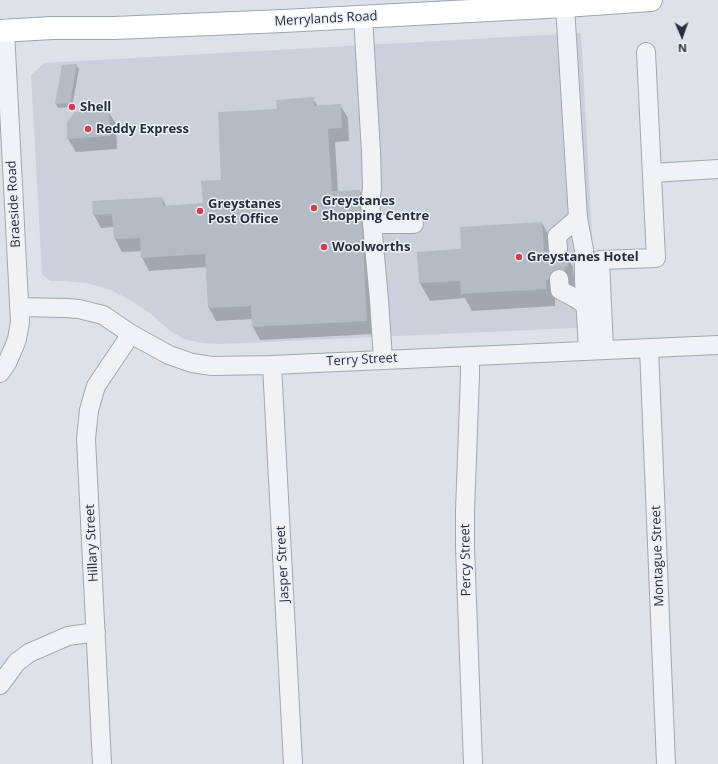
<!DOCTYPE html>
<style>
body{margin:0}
#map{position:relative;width:718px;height:764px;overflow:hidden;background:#dde1e8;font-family:"Open Sans",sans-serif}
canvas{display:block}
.north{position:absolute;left:662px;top:16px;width:40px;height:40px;-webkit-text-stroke:3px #edf0f5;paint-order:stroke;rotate:178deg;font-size:11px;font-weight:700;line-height:16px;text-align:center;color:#262f3f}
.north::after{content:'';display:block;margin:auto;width:14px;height:18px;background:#262f3f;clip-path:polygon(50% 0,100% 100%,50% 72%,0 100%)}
</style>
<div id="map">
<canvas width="718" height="764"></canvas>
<div class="north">N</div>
</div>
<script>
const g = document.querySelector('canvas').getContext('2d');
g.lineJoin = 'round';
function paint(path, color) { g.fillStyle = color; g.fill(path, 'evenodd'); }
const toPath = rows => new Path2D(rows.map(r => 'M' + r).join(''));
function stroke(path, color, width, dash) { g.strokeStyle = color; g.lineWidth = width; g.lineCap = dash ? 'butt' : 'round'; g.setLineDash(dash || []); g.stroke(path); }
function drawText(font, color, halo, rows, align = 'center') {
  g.font = font + ' "Open Sans",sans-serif'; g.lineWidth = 3; g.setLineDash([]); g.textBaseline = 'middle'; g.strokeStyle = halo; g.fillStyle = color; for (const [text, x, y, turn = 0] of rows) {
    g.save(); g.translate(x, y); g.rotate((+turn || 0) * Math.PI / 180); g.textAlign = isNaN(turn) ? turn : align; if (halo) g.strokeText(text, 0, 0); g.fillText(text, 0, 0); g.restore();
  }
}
const built = toPath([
 [581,33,597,327,220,344,203,343,184,339,170,331,151,314,130,300,111,290,87,283,64,281,50,281,42,274,31,75,44,63]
]);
const shadow = toPath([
 [76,65,79,69,72,107,58,108,56,104],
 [313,99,318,106,340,105,348,118,349,141,335,142,338,192,360,191,367,204,374,334,260,340,253,327,252,319,216,321,209,308,206,267,149,271,142,257,141,251,122,252,115,239,114,227,101,228,94,215,93,202,162,198,166,206,204,204,278,110],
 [108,111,116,124,117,149,76,152,68,139],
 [542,223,552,241,563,250,573,267,575,295,555,297,555,306,472,311,465,298,430,301,420,283,418,253,462,250]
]);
const building = toPath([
 [77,64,70,103,55,104,62,65],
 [314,97,314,106,341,104,342,128,328,129,332,191,360,190,367,321,252,327,251,306,208,308,205,254,141,258,140,238,114,239,112,214,93,215,92,201,162,197,163,206,203,203,201,181,221,180,218,112,277,109,276,100],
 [109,110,110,136,67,139,67,122,75,112],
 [542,222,544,251,564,249,565,278,546,280,546,289,461,294,460,281,419,283,417,252,461,249,460,227]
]);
const minorTunnel = toPath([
 [558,249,559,279]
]);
const minor = toPath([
 [565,6,578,218,584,250,584,278,588,350],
 [363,17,371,152,372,189,370,201,379,300,383,359],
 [652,173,718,169],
 [372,224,414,224],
 [558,249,557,236,578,218],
 [559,279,560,290,575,298,585,305],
 [19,307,66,308,79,309,103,315,131,334,169,355,192,363,212,366,272,365,718,345],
 [649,348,666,764],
 [604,350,600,260,656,258,646,52],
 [470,356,470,375,465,511,465,547,473,764],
 [272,365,293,764],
 [0,373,7,363,14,347,17,339,20,322,5,31],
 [0,685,17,662,29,653,68,636,96,632],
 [102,764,86,439,89,410,96,386,131,334]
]);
const major = toPath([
 [0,31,52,28,114,28,283,21,565,6,651,0]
]);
const markers = [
 [72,107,4,"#d23d55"],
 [88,129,4,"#d23d55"],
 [314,208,4,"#d23d55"],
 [200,211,4,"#d23d55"],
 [324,247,4,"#d23d55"],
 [519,257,4,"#d23d55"]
];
const streetNames = [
 ["Merrylands Road",326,19,-3],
 ["Braeside Road",14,204,-93],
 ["Terry Street",362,360,-3],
 ["Hillary Street",92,543,-93],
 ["Montague Street",658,556,-92],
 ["Percy Street",466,560,-91],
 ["Jasper Street",283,564,-93]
];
const poiNames = [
 ["Shell",80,107],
 ["Reddy Express",96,129],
 ["Greystanes",322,201],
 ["Shopping Centre",322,216],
 ["Greystanes",208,204],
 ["Post Office",208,219],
 ["Woolworths",332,247],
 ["Greystanes Hotel",527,257]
];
paint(built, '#cbd0da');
paint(shadow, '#0003');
paint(building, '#b4bbc5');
stroke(minorTunnel, '#b8bdc6', 18, [18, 9]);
stroke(minor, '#a2a8b2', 20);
stroke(major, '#9ca6b4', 24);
stroke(minor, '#f0f2f6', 18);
stroke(major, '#fff', 22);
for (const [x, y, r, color] of markers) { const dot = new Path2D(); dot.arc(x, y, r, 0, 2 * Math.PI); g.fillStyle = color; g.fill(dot); stroke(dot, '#edf0f5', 1.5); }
drawText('13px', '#262f3f', '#edf0f5', streetNames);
drawText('bold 13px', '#262f3f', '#edf0f5', poiNames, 'left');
</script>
